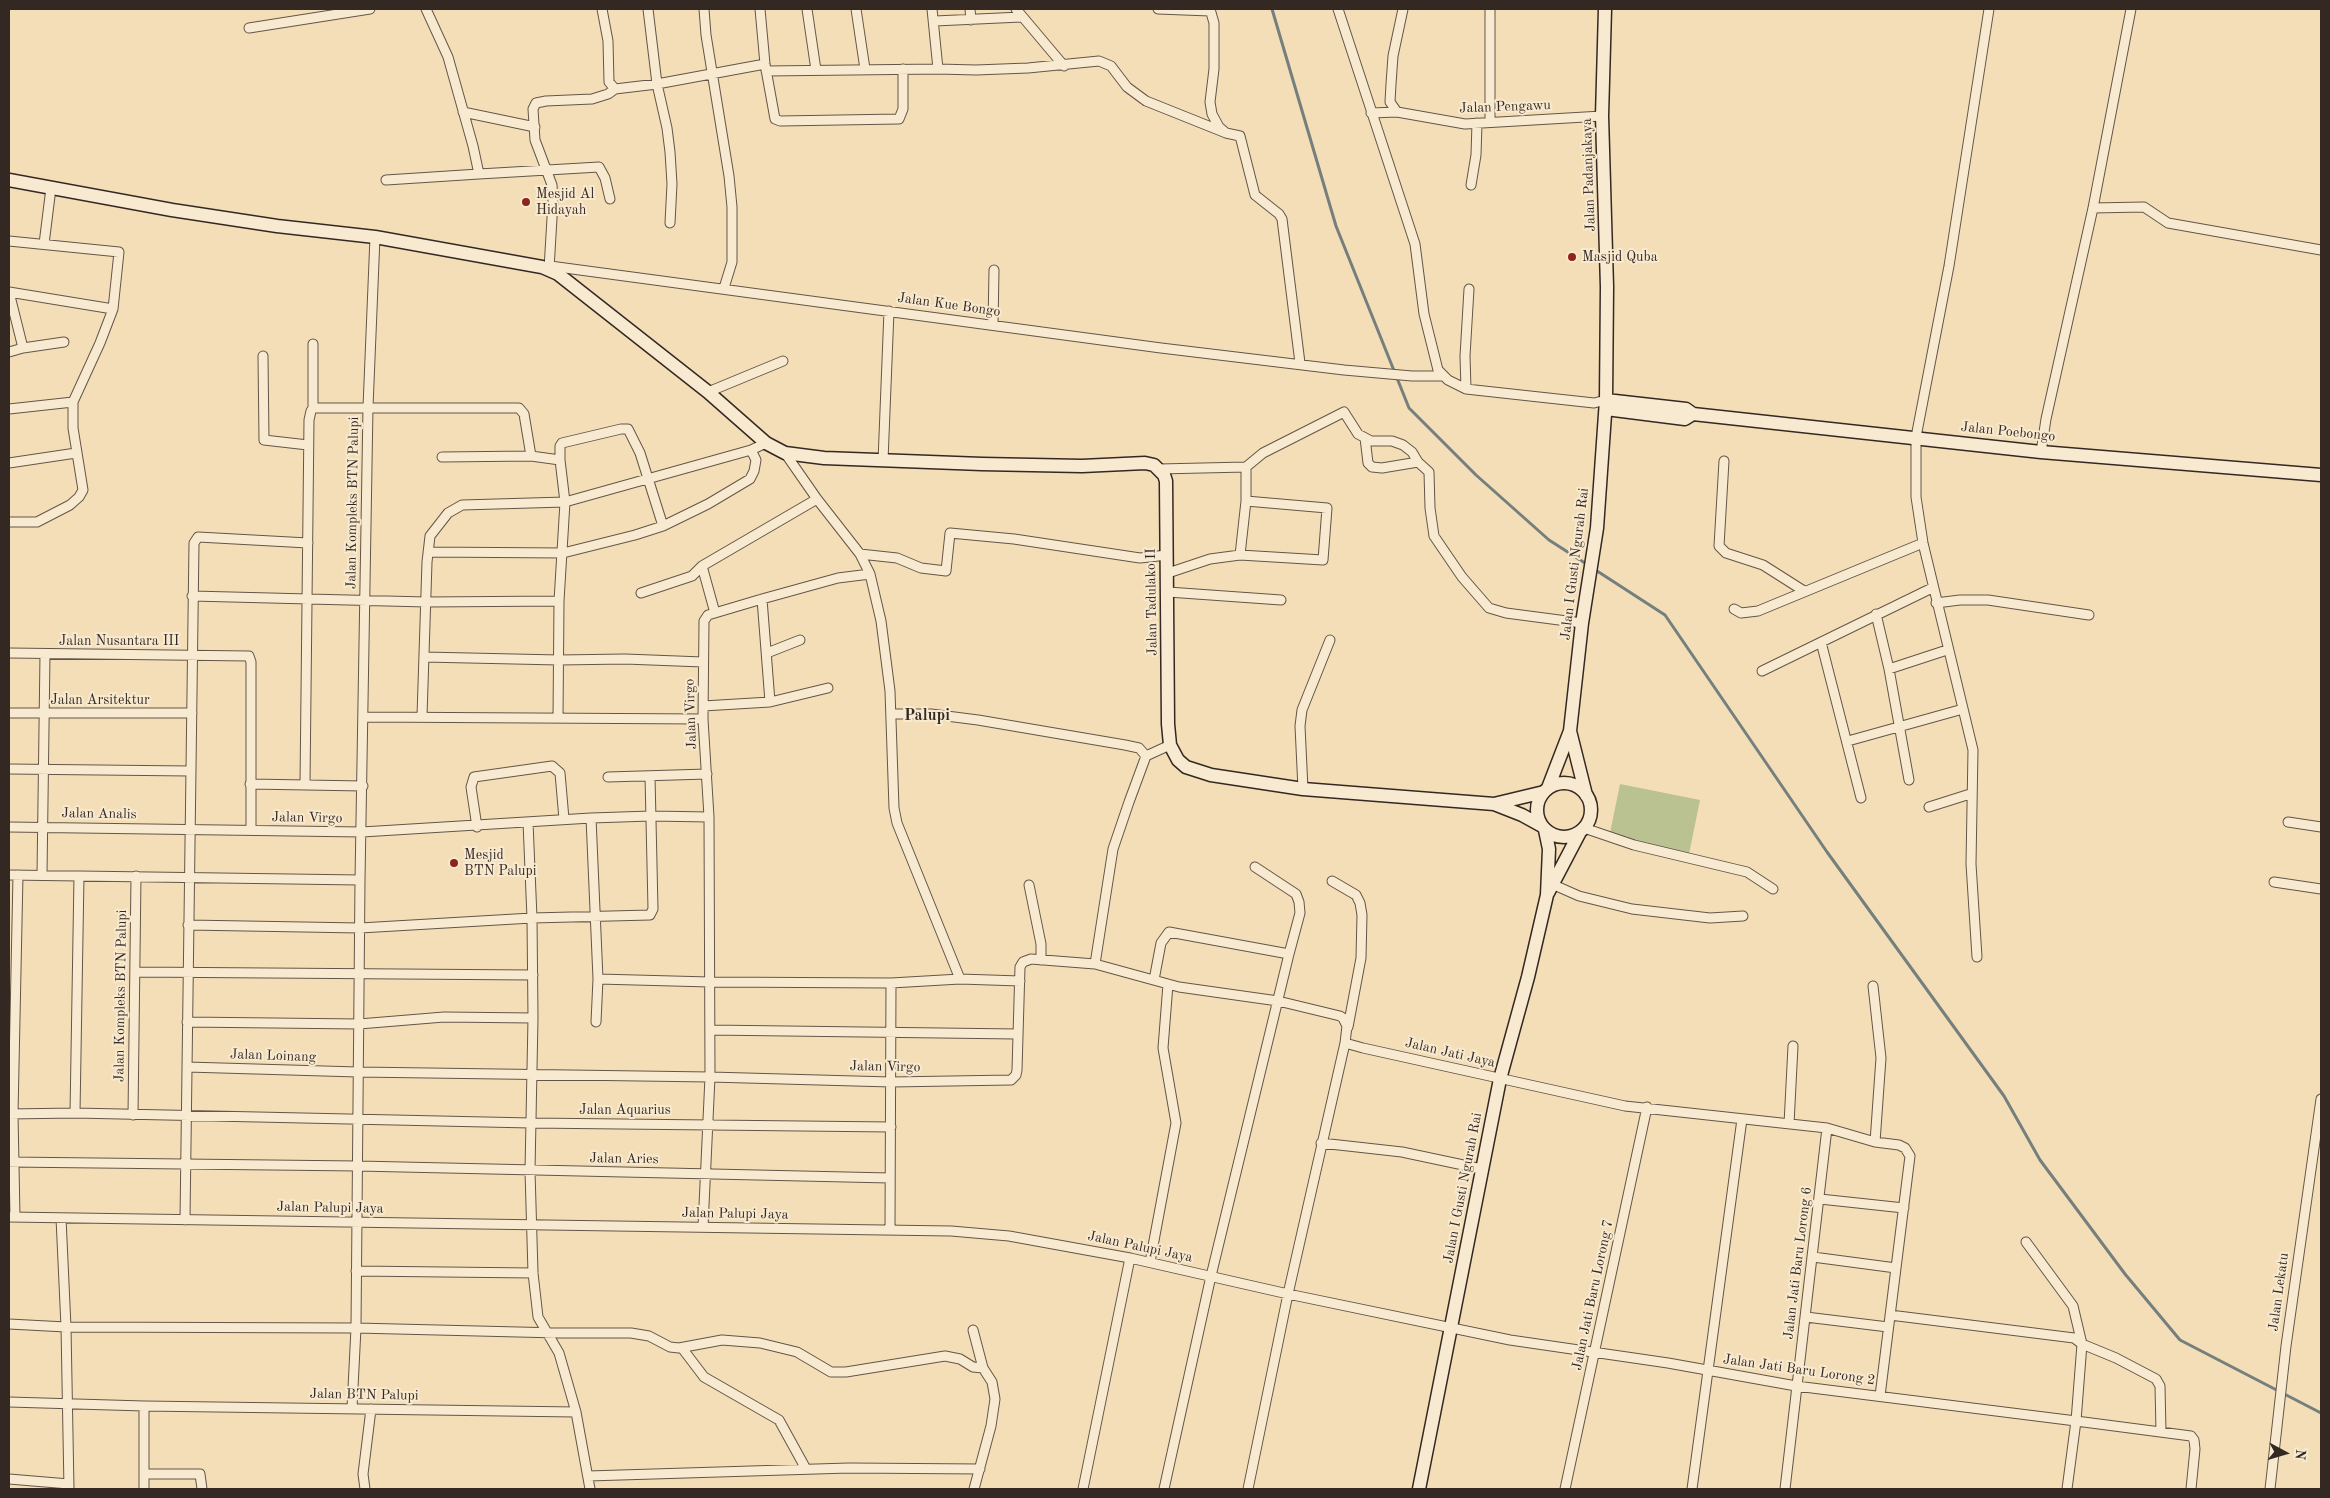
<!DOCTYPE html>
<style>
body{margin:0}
#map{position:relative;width:2330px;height:1498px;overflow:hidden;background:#f4deb7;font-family:"Old Standard TT",serif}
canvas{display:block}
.frame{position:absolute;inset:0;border:10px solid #342822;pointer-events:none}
.north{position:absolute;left:2260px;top:1428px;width:50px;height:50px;-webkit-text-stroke:4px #f8ead0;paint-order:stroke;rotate:96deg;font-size:14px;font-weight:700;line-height:20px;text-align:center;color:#342822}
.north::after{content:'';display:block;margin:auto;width:18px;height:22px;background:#342822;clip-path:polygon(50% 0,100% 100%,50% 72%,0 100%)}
</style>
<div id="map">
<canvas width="2330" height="1498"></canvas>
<div class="frame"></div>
<div class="north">N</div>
</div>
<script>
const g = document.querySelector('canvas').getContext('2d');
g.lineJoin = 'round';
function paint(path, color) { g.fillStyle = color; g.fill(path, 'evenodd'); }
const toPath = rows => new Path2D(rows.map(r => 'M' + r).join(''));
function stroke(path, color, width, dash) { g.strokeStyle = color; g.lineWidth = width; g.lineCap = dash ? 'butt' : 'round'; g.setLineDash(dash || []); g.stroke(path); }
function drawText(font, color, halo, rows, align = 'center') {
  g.font = font + ' "Old Standard TT",serif'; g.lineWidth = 4; g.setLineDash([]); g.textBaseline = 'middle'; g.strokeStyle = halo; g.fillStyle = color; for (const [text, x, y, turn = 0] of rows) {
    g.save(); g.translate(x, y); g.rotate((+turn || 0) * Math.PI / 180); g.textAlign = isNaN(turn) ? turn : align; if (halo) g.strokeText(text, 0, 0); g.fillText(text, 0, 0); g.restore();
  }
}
const green = toPath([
 [1620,784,1700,800,1689,854,1609,838]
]);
const stream = toPath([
 [1272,9,1336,226,1409,408,1476,475,1549,540,1588,565],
 [1594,569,1665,615,1827,852,2004,1096,2040,1160,2125,1274,2180,1340,2321,1413]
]);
const street = toPath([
 [602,9,608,41,609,82,615,89],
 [648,9,657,84,667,128,670,152,672,184,670,223],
 [704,9,706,35,729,176,732,207,732,262,724,288],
 [760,9,765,64,775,119,780,121,899,119,903,109,903,69],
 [807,9,816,70],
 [856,9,865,69],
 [932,9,938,69],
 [970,9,971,20],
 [1016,9,1064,66],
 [1158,9,1210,11],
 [1210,9,1214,23,1214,69,1210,102,1212,114,1219,127,1226,133,1240,136,1255,195,1279,214,1282,219,1300,363],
 [1338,9,1415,244,1424,314,1438,370,1448,380,1466,389,1594,403,1606,400],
 [1403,9,1393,56,1391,84,1390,102,1397,112,1465,124,1602,116],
 [935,21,1021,17],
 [249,28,370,9],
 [766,71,938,69,976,70,1028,68,1099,61,1111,66,1127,87,1146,101,1226,133],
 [463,112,535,127],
 [1371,113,1397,112],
 [1490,122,1490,9],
 [479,174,599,167,605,178,610,199],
 [386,180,479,174,473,146,448,57,426,9],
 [1471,185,1476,155,1477,123],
 [2093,208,2144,207,2168,223,2321,250],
 [9,241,119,252,113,309,100,343,73,402,73,428,83,490,79,497,70,505,37,522,9,522],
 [44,244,51,188],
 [550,266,1161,348,1344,370,1412,376,1444,376],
 [549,269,553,201,552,185,535,140,533,109,536,103,546,101,592,99,608,94,615,89,657,84,765,64],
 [9,292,113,309],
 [9,292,23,348,9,352],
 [993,325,994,270],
 [313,344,313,408],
 [23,348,64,342],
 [263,356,264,440,308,445],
 [1466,389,1465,356,1469,289],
 [708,392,783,361],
 [9,409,73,402],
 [1365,438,1368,463,1372,467,1382,468,1418,462],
 [2041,452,2046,419,2093,208,2131,9],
 [785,453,817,499,860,554,870,574,881,621,890,691,894,808,897,823,960,979],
 [442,457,531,456,560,460,565,502,559,601,558,718],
 [560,460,560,446,562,443,621,429,628,429,640,453,663,526],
 [883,461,889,311],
 [1724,461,1719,546,1726,553,1763,565,1804,591],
 [9,463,76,453],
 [1246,467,1246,501,1240,555,1323,560,1327,508,1246,501],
 [1159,469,1246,467,1263,453,1344,412,1358,434,1371,441,1392,441,1403,445,1412,452,1418,462,1429,472,1430,508,1434,536,1462,577,1489,608,1506,613,1582,623],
 [428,552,563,553,635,535,663,526,708,504,750,479,754,471,756,460,751,450],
 [860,554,897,558,921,568,946,571,950,533,1014,539,1140,558,1167,555],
 [702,566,817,499],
 [1168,573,1210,559,1240,555],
 [1168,592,1281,600],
 [641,593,692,576,702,566,715,613],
 [192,596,426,602,559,601],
 [1936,603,1960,600,1988,600,2089,615],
 [1734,609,1741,613,1758,611,1923,543],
 [1876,614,1889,669,1909,780],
 [1821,642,1861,798],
 [9,653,249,656,251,662,251,830],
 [767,653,800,640],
 [424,657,559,660,625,659,703,662],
 [1889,669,1947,650],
 [1762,671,1932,588],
 [770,702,828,688],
 [703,706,770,702,762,599],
 [9,713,192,713],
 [892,714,931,714,978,720,1125,745,1139,748,1146,756],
 [422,716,427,562,430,536,448,513,462,505,565,502,751,450,766,443],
 [364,717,703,719],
 [1848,741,1963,709],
 [9,769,190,771],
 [608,777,707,774],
 [250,784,363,786],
 [305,784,309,420,311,411,313,408,519,408,524,414,531,456],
 [1303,789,1300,726,1302,710,1330,640],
 [1929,807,1970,794],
 [591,818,651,816,709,817],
 [528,822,532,918,533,1018,530,1171,533,1273,538,1317,559,1353,576,1412,590,1489],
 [2288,822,2321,827],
 [9,827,362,832,591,818,598,979,596,1022],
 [477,827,471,787,474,777,552,766,560,773,564,819],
 [1584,828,1634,845,1747,872,1773,889],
 [1255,867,1296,894,1299,902,1300,913,1289,954],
 [9,875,360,880],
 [42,875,45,654],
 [1332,881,1356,895,1360,903,1362,915,1361,958,1348,1027],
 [2274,882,2321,889],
 [1029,885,1041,944,1041,960],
 [1554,885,1579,896,1632,909,1710,918,1743,916],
 [188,925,360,928,532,918,650,915,653,909,650,776],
 [1977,957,1971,864,1973,750,1923,543,1916,497,1916,437,1949,266,1989,9],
 [1095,964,1179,987,1278,1001,1340,1016,1343,1018,1347,1026,1345,1043,1363,1048,1625,1106,1827,1128,1875,1142,1881,1058,1873,986],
 [135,972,533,975],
 [598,979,710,982,891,983,960,979,1020,981],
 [1154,980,1161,943,1169,932,1289,954,1211,1276,1164,1489],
 [187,1022,359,1024,444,1017,533,1018],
 [710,1030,1017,1034],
 [187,1067,358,1072,710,1077,891,1082,1011,1080,1016,1075,1017,1070,1020,967,1023,962,1031,959,1095,964,1113,849,1129,802,1146,756,1170,745],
 [75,1113,79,876],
 [9,1114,75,1113,531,1123,891,1127],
 [133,1115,136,876],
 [1789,1124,1793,1046],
 [1875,1142,1899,1145,1905,1148,1910,1156,1880,1396],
 [1321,1143,1402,1152,1482,1169],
 [9,1162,358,1166,890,1178],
 [1820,1199,1904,1208],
 [9,1217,951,1231,1009,1236,1130,1258,1288,1294,1510,1340,1668,1363,1796,1386,2076,1421,2067,1489],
 [15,1217,13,1114,18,875],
 [61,1218,66,1327,69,1489],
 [185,1220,194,543,198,537,308,543],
 [703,1227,710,1077,709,817,703,719,704,621,708,615,762,599,838,578,870,574],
 [890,1230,891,983],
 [2026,1242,2073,1306,2082,1344,2116,1358,2156,1379,2160,1386,2161,1432],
 [1813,1257,1896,1268],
 [1150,1262,1176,1123,1163,1048,1168,984],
 [356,1271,533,1273],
 [1890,1315,2074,1338,2082,1344,2076,1421,2191,1436,2194,1440,2195,1449,2191,1489],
 [1806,1317,1888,1327],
 [9,1324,66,1327,356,1328,559,1333,631,1333,649,1336,670,1347,679,1348,722,1340,760,1343,797,1352,831,1372,846,1372,945,1356,960,1359,973,1367,983,1368],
 [973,1330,983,1368,992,1382,995,1399,991,1426,974,1489],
 [682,1348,704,1377,779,1420,806,1469],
 [9,1402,144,1406,576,1412],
 [352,1408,356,1328,360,880,368,407,375,237],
 [144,1474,200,1474,202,1489],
 [588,1476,849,1468,980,1469],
 [9,1479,69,1484],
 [144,1489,144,1406],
 [365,1489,363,1474,371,1409],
 [1083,1489,1130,1258],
 [1248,1489,1288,1294,1345,1043],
 [1565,1489,1647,1107],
 [1692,1489,1742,1119],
 [1785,1489,1827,1128],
 [2270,1489,2286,1346,2321,1099]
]);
const secondary = toPath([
 [9,180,172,210,277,226,375,237,542,267,558,274,708,392,766,443,785,453,824,458,982,464,1082,466,1145,463,1154,465,1164,475,1166,481,1168,724,1170,745,1178,760,1186,767,1211,775,1303,789,1494,804,1544,792],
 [1606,400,1686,409,1693,414,2041,452,2321,475],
 [1606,409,1685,419,1693,414],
 [1570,731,1586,795],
 '1537 810a27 27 0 1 1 54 0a27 27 0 1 1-54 0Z',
 [1548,788,1570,731,1582,623,1597,528,1606,400,1607,287,1602,116,1605,9],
 [1494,804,1522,815,1542,826],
 [1548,893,1580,832],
 [1419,1489,1500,1079,1528,977,1547,895,1549,849,1545,830]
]);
const markers = [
 [526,202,5,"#8f2418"],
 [1572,257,5,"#8f2418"],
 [454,863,5,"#8f2418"]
];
const streetNames = [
 ["Jalan Pengawu",1505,107,-2],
 ["Jalan Padanjakaya",1589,175,-92],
 ["Jalan Kue Bongo",949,305,8],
 ["Jalan Poebongo",2008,432,6],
 ["Jalan Kompleks BTN Palupi",353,503,-89],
 ["Jalan I Gusti Ngurah Rai",1575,564,-83],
 ["Jalan Tadulako II",1152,602,-91],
 ["Jalan Nusantara III",119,641],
 ["Jalan Arsitektur",100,700],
 ["Jalan Virgo",691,714,-92],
 ["Jalan Analis",99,814,1],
 ["Jalan Virgo",307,818,1],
 ["Jalan Kompleks BTN Palupi",121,996,-89],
 ["Jalan Jati Jaya",1450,1053,13],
 ["Jalan Loinang",273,1056,2],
 ["Jalan Virgo",885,1067,1],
 ["Jalan Aquarius",625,1110],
 ["Jalan Aries",624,1159,1],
 ["Jalan I Gusti Ngurah Rai",1463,1188,-79],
 ["Jalan Palupi Jaya",330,1208,1],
 ["Jalan Palupi Jaya",735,1214,1],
 ["Jalan Palupi Jaya",1140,1247,12],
 ["Jalan Jati Baru Lorong 6",1798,1263,-83],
 ["Jalan Lekatu",2279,1292,-82],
 ["Jalan Jati Baru Lorong 7",1593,1295,-78],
 ["Jalan Jati Baru Lorong 2",1799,1370,8],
 ["Jalan BTN Palupi",364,1395,1]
];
const poiNames = [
 ["Mesjid Al",536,194],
 ["Hidayah",536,210],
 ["Masjid Quba",1582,257],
 ["Mesjid",464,855],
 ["BTN Palupi",464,871]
];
const quarterNames = [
 ["Palupi",927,716]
];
paint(green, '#b9c290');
stroke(stream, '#757f7d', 3);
stroke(street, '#645647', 11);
stroke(secondary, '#342822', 15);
stroke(street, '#f8ead0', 9);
stroke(secondary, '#f8ead0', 12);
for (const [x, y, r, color] of markers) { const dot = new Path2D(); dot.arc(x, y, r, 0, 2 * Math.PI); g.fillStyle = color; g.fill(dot); stroke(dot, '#f8ead0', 2); }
drawText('14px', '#342822', '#f8ead0', streetNames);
drawText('14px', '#342822', '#f8ead0', poiNames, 'left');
drawText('bold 16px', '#342822', '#f8ead0', quarterNames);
</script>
